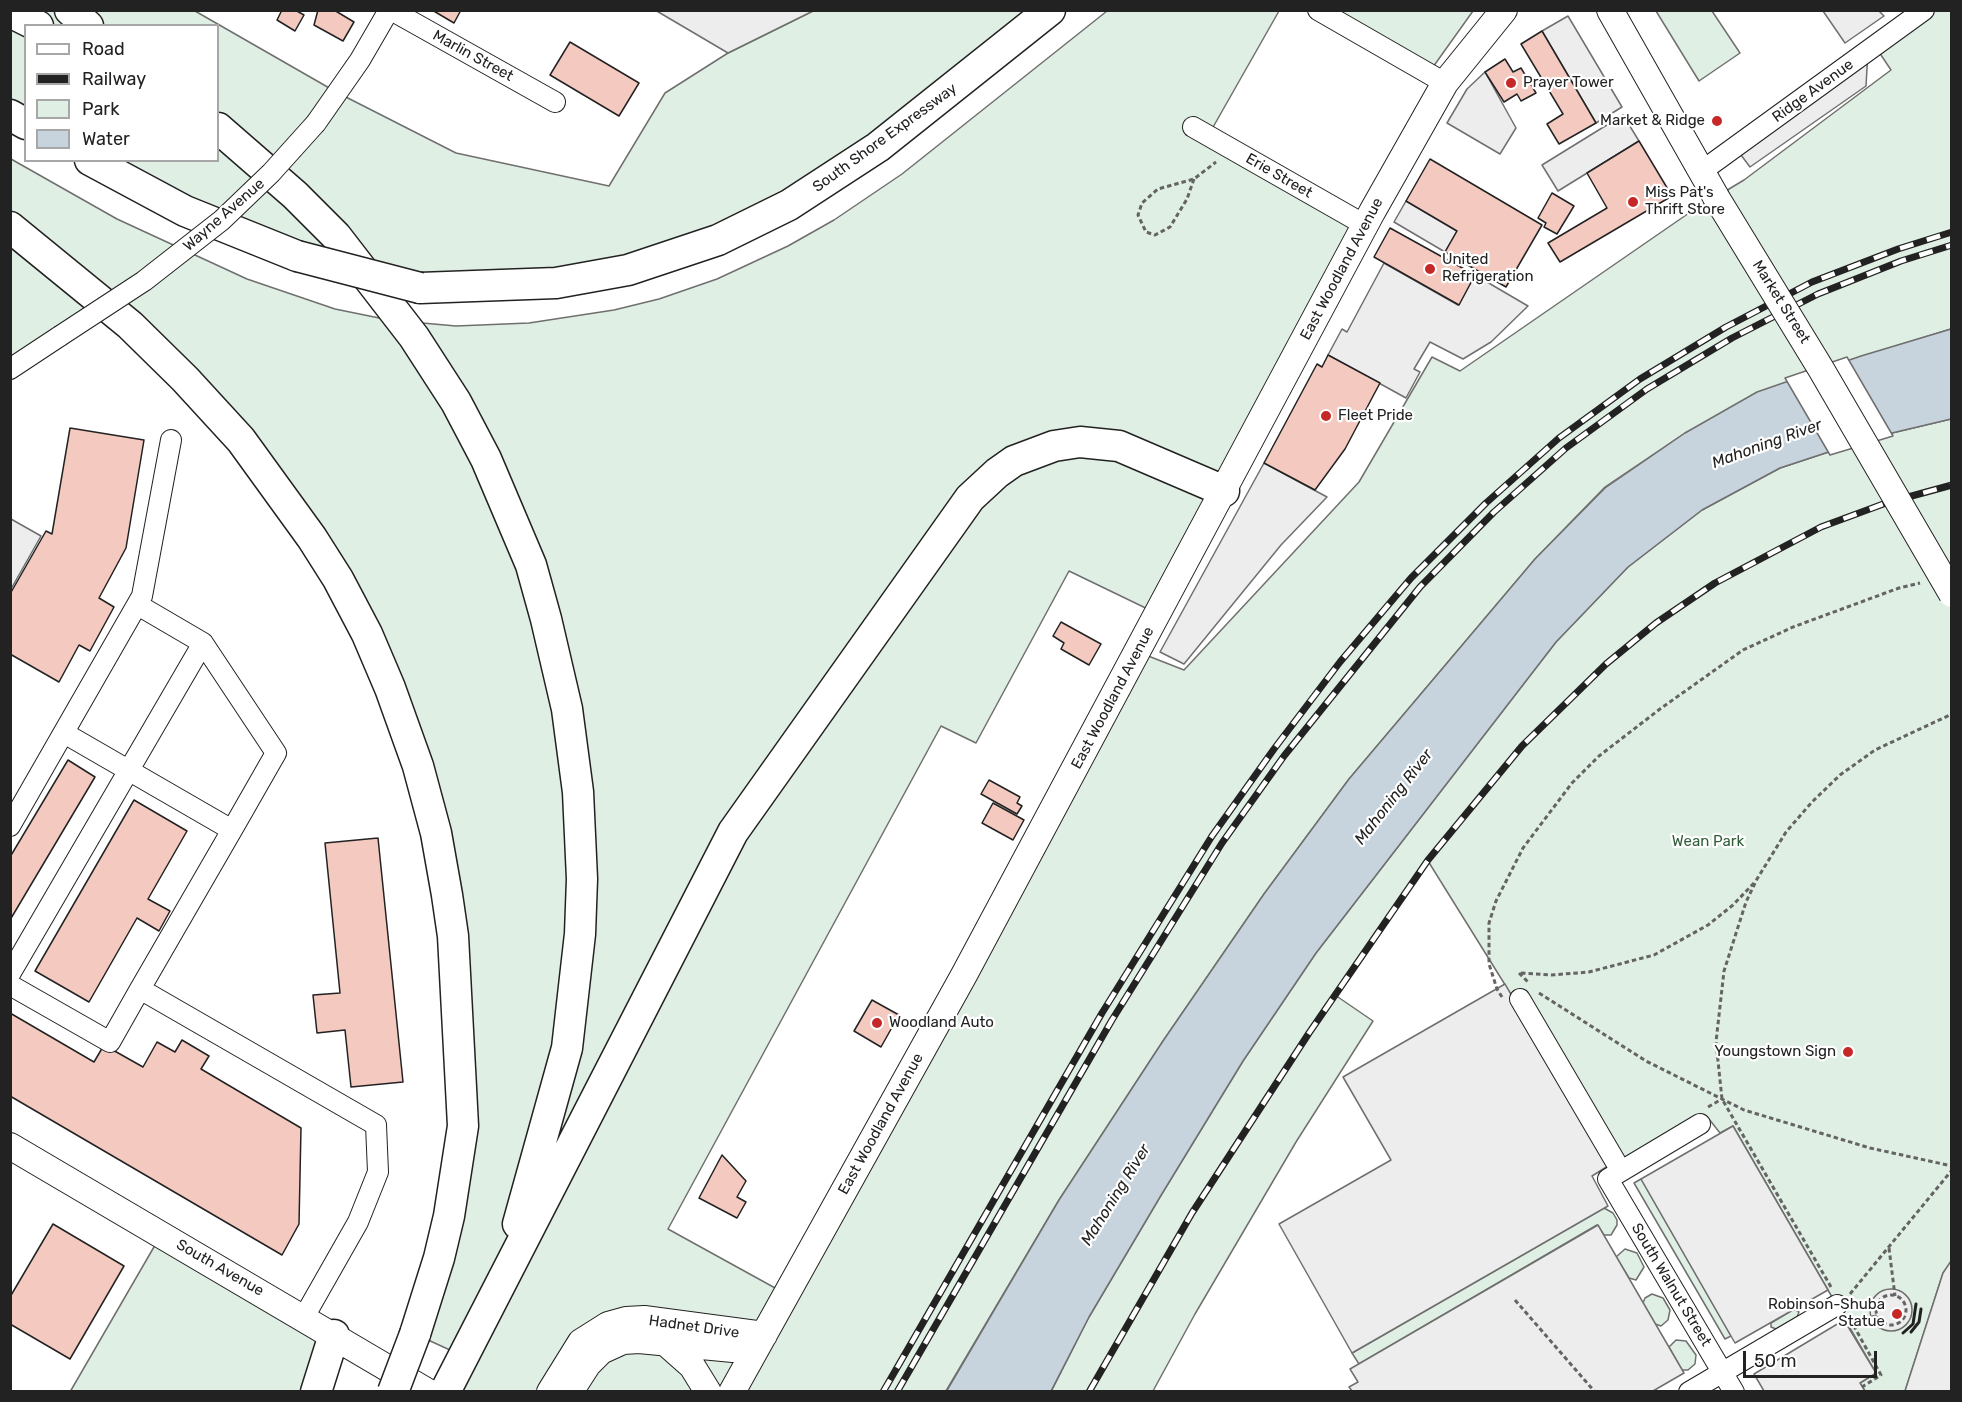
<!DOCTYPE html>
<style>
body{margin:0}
#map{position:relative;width:1962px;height:1402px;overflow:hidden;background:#fff;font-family:Rubik,sans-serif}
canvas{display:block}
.frame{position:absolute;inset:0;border:12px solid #222;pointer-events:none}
.legend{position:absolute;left:24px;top:24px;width:195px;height:138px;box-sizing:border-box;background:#fff;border:2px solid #a7a7a7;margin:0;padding:8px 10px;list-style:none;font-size:18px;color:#222}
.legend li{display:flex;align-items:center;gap:12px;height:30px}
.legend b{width:30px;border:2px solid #a7a7a7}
.scale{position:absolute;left:1743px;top:1351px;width:134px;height:27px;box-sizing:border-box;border:3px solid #222;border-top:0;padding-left:8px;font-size:18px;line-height:21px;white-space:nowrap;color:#222;-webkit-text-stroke:4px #fff;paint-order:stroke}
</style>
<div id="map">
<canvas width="1962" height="1402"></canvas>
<div class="frame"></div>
<ul class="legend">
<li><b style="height:8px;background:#fff"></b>Road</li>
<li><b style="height:8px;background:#222"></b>Railway</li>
<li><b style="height:16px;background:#e0efe3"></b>Park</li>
<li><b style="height:16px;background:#c7d3dd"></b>Water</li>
</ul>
<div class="scale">50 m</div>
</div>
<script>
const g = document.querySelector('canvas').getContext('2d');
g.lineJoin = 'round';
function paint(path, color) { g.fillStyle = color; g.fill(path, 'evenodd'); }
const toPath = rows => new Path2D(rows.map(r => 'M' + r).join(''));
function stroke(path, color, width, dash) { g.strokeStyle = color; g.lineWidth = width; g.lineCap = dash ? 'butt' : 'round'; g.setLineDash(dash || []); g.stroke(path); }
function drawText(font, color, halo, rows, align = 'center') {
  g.font = font + ' Rubik,sans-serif'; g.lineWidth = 4.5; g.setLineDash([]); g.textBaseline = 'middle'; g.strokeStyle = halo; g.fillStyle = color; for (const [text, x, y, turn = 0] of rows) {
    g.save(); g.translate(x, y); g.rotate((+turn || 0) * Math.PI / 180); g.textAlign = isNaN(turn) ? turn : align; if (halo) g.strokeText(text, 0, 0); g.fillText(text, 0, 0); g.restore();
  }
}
const green = toPath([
 [10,11,195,11,338,93,456,153,609,186,665,93,728,53,813,11,1050,11,939,100,691,251,420,288,90,161,218,160,218,26,26,26,25,124,11,115,10,11],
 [1107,11,1279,11,1208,136,1365,225,1158,614,1069,571,976,743,941,726,668,1229,786,1294,1138,652,1184,670,1359,482,1432,357,1460,371,1689,213,1744,180,1891,70,1875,46,1924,11,1951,11,1951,329,1809,373,1685,433,1605,487,1535,559,1349,779,1264,894,1163,1041,1059,1200,946,1391,570,1391,644,1319,550,1391,445,1391,463,1356,415,1334,463,1126,436,833,312,538,107,306,11,369,11,159,117,219,247,279,335,309,389,320,456,326,529,323,614,310,659,299,717,279,788,246,834,220,902,174,1107,11],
 [1318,11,1473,11,1428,74,1318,11],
 [1656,11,1712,11,1740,53,1699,81,1656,11],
 [1951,419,1952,1261,1943,1273,1905,1391,1865,1391,1860,1383,1876,1373,1733,1126,1720,1133,1709,1119,1621,1171,1428,861,1335,995,1373,1021,1296,1142,1195,1314,1153,1391,1051,1392,1089,1317,1160,1197,1243,1061,1316,953,1556,642,1628,567,1702,510,1780,468,1871,438,1951,419],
 [1641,1179,1731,1336,1725,1339,1634,1183,1641,1179],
 [1604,1208,1613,1213,1617,1220,1617,1225,1611,1235,1604,1235,1597,1225,1359,1364,1352,1353,1604,1208],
 [158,1240,334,1335,316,1391,70,1392,158,1240],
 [1625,1249,1637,1253,1644,1267,1636,1280,1629,1278,1616,1257,1625,1249],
 [1652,1294,1663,1298,1670,1310,1668,1320,1661,1326,1655,1324,1643,1303,1645,1298,1652,1294],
 [1794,1309,1799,1312,1797,1317,1776,1329,1771,1327,1771,1323,1794,1309],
 [1676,1340,1686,1341,1696,1355,1695,1364,1688,1370,1682,1370,1669,1347,1676,1340]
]);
const parking = toPath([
 [655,10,812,10,813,11,728,53,655,10],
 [1823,11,1879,11,1884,16,1845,43,1823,11],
 [1568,16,1622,107,1596,123,1542,31,1568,16],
 [1868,51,1866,86,1750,167,1735,147,1868,51],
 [1485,72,1516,128,1500,154,1447,123,1467,89,1485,72],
 [1623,115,1639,141,1558,191,1542,165,1623,115],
 [1406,201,1457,231,1445,252,1394,222,1406,201],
 [1384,263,1458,305,1475,275,1528,306,1491,342,1463,359,1430,342,1414,369,1420,372,1406,398,1328,355,1342,329,1347,332,1384,263],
 [1264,463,1327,497,1281,545,1184,664,1160,652,1264,463],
 [11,519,41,536,11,589,11,519],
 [1505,984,1608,1166,1592,1176,1608,1206,1352,1353,1279,1224,1391,1160,1343,1077,1505,984],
 [1733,1126,1828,1290,1735,1343,1641,1179,1733,1126],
 [1598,1225,1684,1373,1653,1391,1352,1391,1349,1387,1358,1382,1350,1369,1598,1225],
 [1951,1261,1951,1391,1905,1391,1943,1273,1951,1261],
 '1870 1310a21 21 0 1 1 42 0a21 21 0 1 1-42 0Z',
 [1844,1320,1876,1373,1860,1383,1865,1391,1764,1391,1754,1374,1844,1320]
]);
const water = toPath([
 [1951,329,1951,419,1871,438,1780,468,1702,510,1628,567,1556,642,1316,953,1243,1061,1160,1197,1089,1317,1051,1391,946,1392,1059,1200,1163,1041,1264,894,1349,779,1535,559,1605,488,1685,433,1757,392,1861,356,1951,329]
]);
const pier = toPath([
 [1847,357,1893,436,1830,455,1785,378,1847,357]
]);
const building = toPath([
 [282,10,295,10,304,15,295,31,277,20,282,10],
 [318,10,334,10,354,22,343,41,314,25,318,10],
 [432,10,461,10,454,23,432,10],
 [1542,31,1596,123,1559,144,1547,124,1563,114,1521,44,1542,31],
 [570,42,639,83,619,116,550,75,570,42],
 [1505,59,1513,72,1521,68,1536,93,1521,101,1517,94,1504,102,1485,72,1505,59],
 [1639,141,1672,196,1560,262,1548,243,1607,208,1587,173,1639,141],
 [1430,159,1542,225,1506,287,1445,252,1457,231,1406,201,1430,159],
 [1552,193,1574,206,1557,234,1544,227,1546,223,1538,218,1552,193],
 [1390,228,1475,275,1459,305,1374,257,1390,228],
 [1328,355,1380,383,1345,449,1315,490,1264,463,1317,364,1322,367,1328,355],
 [70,428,144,440,126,548,99,598,114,607,90,651,79,645,59,682,10,654,10,594,46,531,52,534,70,428],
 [1061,622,1101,644,1089,665,1061,649,1064,643,1053,636,1061,622],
 [68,760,95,777,10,920,10,857,68,760],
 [989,780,1020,797,1017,803,1022,806,1017,814,981,794,989,780],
 [134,800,187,831,148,899,170,911,159,931,137,918,89,1002,35,971,134,800],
 [993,803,1024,820,1013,840,982,823,993,803],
 [378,838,403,1082,351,1087,345,1030,317,1033,313,995,340,993,325,843,378,838],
 [872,1000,899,1015,881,1047,854,1031,872,1000],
 [10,1013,94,1062,104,1045,143,1067,157,1042,175,1052,182,1040,209,1056,201,1069,301,1128,299,1224,282,1255,10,1096,10,1013],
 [722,1155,746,1181,737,1197,746,1202,737,1218,699,1198,722,1155],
 [53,1224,124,1266,70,1359,10,1324,10,1297,53,1224]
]);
const path = toPath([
 [1194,179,1187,199,1170,227,1155,235,1146,232,1138,215,1142,203,1158,189,1194,179,1216,162],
 [1519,973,1528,982],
 [1521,973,1551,975,1589,972,1654,955,1708,925,1733,905,1754,883],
 [1539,993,1646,1061,1744,1110,1870,1148,1952,1166],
 [1502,997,1497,989,1489,964,1489,923,1496,901,1523,848,1572,783,1599,756,1660,709,1743,650,1793,627,1899,588,1920,583],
 [1708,1107,1722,1099],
 [1889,1248,1895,1296],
 [1831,1287,1722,1099,1716,1042,1724,971,1746,902,1757,879,1786,832,1812,802,1840,775,1875,750,1952,714],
 [1850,1294,1952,1170],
 '1876 1310a15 15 0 1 1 30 0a15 15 0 1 1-30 0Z',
 [1515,1300,1595,1392],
 [1850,1319,1881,1375,1862,1387],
 [1850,1320,1877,1316]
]);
const minor = toPath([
 [391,10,555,102],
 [1318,10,1445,83],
 [316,123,360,60,389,10],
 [1193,127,1365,225],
 [1702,171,1924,10],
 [10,369,60,336],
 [203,643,276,753,232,830],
 [64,733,232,830,140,989,376,1125,378,1172,358,1222,304,1317],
 [10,826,142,596,171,440],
 [10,974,203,643,138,605],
 [10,985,110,1042,140,989],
 [1520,999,1621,1171],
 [1700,1124,1608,1179,1734,1392],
 [1689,1392,1837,1305]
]);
const major = toPath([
 [1610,10,1716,197],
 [10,1146,428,1392],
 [666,1343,692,1366,708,1392],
 [550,1392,581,1342,608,1325,626,1320,644,1319,764,1335],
 [570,1392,588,1364,601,1351,623,1341,639,1340,733,1349],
 [732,1392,964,975,1372,212,1445,83,1504,10]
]);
const highway = toPath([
 [70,10,88,26],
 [10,12,38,26],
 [10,115,26,124],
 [218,128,295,195,336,236,414,337,456,402,486,459,531,565,546,619,567,709,578,792,582,879,580,934,567,1048,518,1224],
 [90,160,185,211,297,256],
 [10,227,130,325,185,379,241,440,312,538,338,579,367,634,390,688,418,766,436,833,447,895,453,936,463,1126,449,1216,439,1258,415,1334],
 [420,288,556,283,628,270,718,240,789,205,878,147,1050,10],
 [316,1392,334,1335],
 [445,1392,733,832,970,498,997,473,1014,461,1054,446,1080,442,1119,446,1224,491]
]);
const rail = toPath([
 [883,1392,1102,1013,1212,836,1274,749,1340,662,1411,578,1486,503,1559,438,1640,379,1726,327,1812,282,1898,249,1952,232],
 [897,1392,1112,1020,1222,843,1284,756,1420,587,1494,512,1566,448,1647,389,1732,338,1818,294,1901,261,1952,245],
 [1089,1392,1192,1213,1309,1033,1428,860,1522,746,1606,664,1656,623,1715,583,1821,527,1886,503,1952,485]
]);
const minorBridge = toPath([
 [60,336,144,281,222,220,271,173,316,123]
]);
const majorBridge = toPath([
 [1716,197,1821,369,1952,594]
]);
const highwayBridge = toPath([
 [297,256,420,288],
 [393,1392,415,1334]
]);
const wall = toPath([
 [1911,1332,1919,1322,1921,1309],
 [1903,1333,1913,1324,1916,1304]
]);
const markers = [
 [1511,83,6,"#c62828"],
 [1717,121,6,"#c62828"],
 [1633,202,6,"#c62828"],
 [1430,269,6,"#c62828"],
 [1326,416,6,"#c62828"],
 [877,1023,6,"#c62828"],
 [1848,1052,6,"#c62828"],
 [1897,1314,6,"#c62828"]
];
const streetNames = [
 ["Marlin Street",473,56,29],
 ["Ridge Avenue",1813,91,-36],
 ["South Shore Expressway",885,138,-36],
 ["Erie Street",1279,176,30],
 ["Wayne Avenue",224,215,-41],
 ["East Woodland Avenue",1342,269,-62],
 ["Market Street",1781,302,58],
 ["East Woodland Avenue",1113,698,-62],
 ["East Woodland Avenue",881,1124,-61],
 ["South Avenue",220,1268,30],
 ["South Walnut Street",1671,1285,59],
 ["Hadnet Drive",694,1327,8]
];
const poiNames = [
 ["Prayer Tower",1523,83],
 ["Market & Ridge",1705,121,"right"],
 ["Miss Pat's",1645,193],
 ["Thrift Store",1645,210],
 ["United",1442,260],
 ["Refrigeration",1442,277],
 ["Fleet Pride",1338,416],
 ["Woodland Auto",889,1023],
 ["Youngstown Sign",1836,1052,"right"],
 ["Robinson-Shuba",1885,1305,"right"],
 ["Statue",1885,1322,"right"]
];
const parkNames = [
 ["Wean Park",1708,842]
];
const waterNames = [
 ["Mahoning River",1767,444,-20],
 ["Mahoning River",1394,797,-52],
 ["Mahoning River",1116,1195,-58]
];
paint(green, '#e0efe3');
stroke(green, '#6f6f6f', 1.5);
paint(parking, '#ededed');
stroke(parking, '#6f6f6f', 1.5);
paint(water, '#c7d3dd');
stroke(water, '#6f6f6f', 1.5);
paint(pier, '#fff');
stroke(pier, '#6f6f6f', 1.5);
paint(building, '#f3c9c0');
stroke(building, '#222', 1.5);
stroke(minor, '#222', 22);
stroke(major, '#222', 28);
stroke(highway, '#222', 33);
stroke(path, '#646464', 3, [4.5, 3]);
stroke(minor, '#fff', 20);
stroke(major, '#fff', 26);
stroke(highway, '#fff', 30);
stroke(rail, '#222', 7);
stroke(rail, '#fff', 4.5, [14]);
stroke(minorBridge, '#222', 22, []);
stroke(majorBridge, '#222', 28, []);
stroke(highwayBridge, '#222', 33, []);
stroke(minorBridge, '#fff', 20);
stroke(majorBridge, '#fff', 26);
stroke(highwayBridge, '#fff', 30);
stroke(wall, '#222', 3);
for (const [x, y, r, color] of markers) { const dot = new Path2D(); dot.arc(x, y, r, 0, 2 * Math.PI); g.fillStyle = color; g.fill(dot); stroke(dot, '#fff', 2); }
drawText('15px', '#222', '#fff', streetNames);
drawText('15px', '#222', '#fff', poiNames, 'left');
drawText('15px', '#2f5e38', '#fff', parkNames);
drawText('italic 16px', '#222', '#fff', waterNames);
</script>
